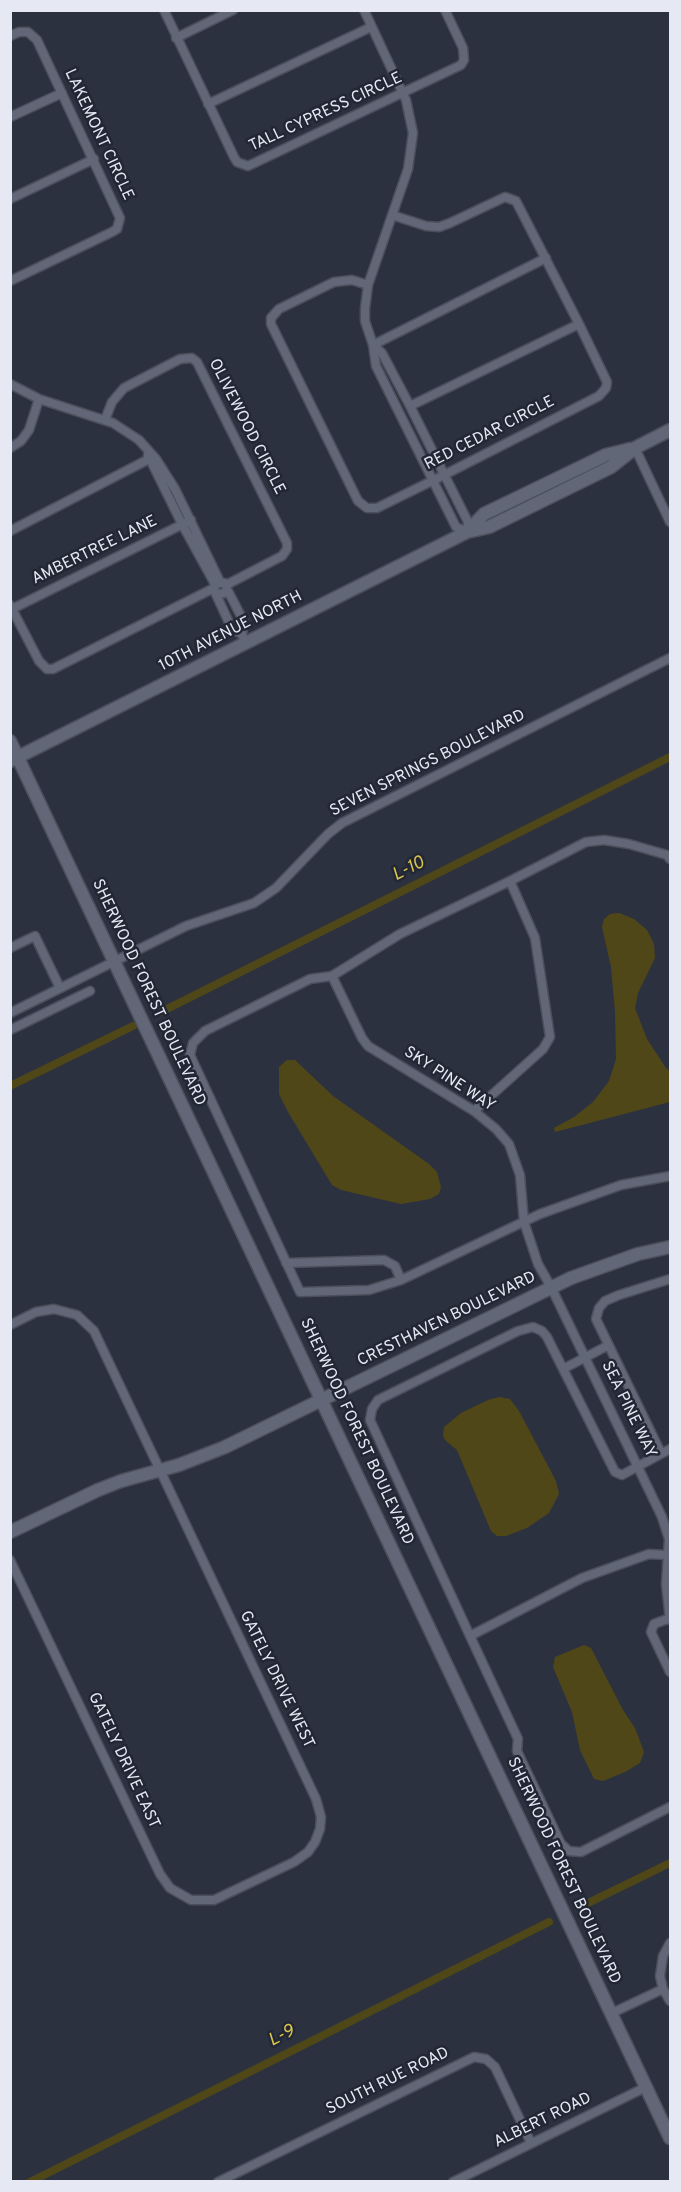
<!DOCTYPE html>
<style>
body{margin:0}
#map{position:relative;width:681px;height:2192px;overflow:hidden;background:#2c313f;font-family:Overpass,sans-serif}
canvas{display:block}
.frame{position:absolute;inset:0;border:12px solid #e6e9f3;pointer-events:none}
</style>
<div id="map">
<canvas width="681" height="2192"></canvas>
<div class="frame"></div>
</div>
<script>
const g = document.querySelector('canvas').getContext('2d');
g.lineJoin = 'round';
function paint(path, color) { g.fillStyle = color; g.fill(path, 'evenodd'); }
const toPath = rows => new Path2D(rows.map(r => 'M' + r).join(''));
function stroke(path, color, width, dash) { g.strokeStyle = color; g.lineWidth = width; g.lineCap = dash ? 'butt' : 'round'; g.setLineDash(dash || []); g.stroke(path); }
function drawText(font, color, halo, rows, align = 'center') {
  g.font = font + ' Overpass,sans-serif'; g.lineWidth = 5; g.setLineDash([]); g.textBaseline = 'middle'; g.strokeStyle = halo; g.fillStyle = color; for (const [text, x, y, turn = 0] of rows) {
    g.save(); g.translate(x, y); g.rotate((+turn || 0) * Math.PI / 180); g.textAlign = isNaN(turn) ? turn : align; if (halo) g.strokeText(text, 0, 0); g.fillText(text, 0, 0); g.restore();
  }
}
const water = toPath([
 [619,913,634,919,647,930,654,944,655,958,638,993,635,1008,647,1039,666,1068,670,1071,670,1102,555,1132,554,1128,574,1117,593,1102,609,1081,616,1059,615,1012,611,967,602,927,604,919,610,914],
 [287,1060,295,1060,333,1096,429,1164,437,1172,441,1187,439,1194,430,1199,401,1204,341,1190,332,1185,288,1112,279,1094,279,1067],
 [499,1397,510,1399,519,1411,556,1481,559,1494,549,1513,527,1528,506,1536,497,1536,491,1531,457,1450,445,1440,443,1435,444,1427,461,1413,488,1400],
 [584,1645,591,1648,623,1710,635,1728,644,1752,640,1763,625,1772,603,1781,594,1779,580,1750,572,1712,553,1667,555,1657]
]);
const canal = toPath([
 [161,1012,670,757],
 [10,1086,133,1026],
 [584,1905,670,1863],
 [30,2182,549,1922]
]);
const street = toPath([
 [164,10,234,157,237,162,248,166,461,65,464,60,463,48,445,10],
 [364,10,406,100,413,133,408,169,368,285,365,309,365,321,373,345,376,366,456,527,467,532,468,522,410,406,382,353,373,345],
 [10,36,19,32,28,32,37,40,120,218,117,229,112,232,10,281],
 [176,38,233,10],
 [208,104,371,27],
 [10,117,62,93],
 [10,199,94,159],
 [368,285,352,280,334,282,279,309,271,318,271,324,358,501,367,508,377,508,444,475,599,396,606,388,607,382,579,324,516,201,505,197,450,223,439,227,426,226,392,215],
 [373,345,546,258],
 [10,384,39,399,113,423,139,440,156,459,175,489,220,582],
 [410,406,579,324],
 [105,420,112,402,124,388,180,359,192,358,197,362,287,543,287,549,282,556,226,585],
 [10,448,21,441,29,430,39,399],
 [635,448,670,522],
 [148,455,182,524,215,584],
 [10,531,149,459],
 [227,589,244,622,242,634,243,637],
 [217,594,225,593,227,589,225,583,216,583,214,590,232,629,242,634],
 [10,605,39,661,47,669,53,669,214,588],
 [12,609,191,520],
 [670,859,667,855,629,844,604,840,586,842,510,881,400,934,332,976,310,979,205,1031,193,1043,190,1055,300,1292,369,1290,401,1280,540,1214,621,1185,670,1176],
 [10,948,35,936,60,988],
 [332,976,362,1038,368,1046,474,1111,496,1129,509,1144,520,1175,524,1222,538,1264,551,1287,662,1517,669,1539,666,1584,670,1620],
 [10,1013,186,926,254,903,276,888,328,834,342,823,670,658],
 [10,1030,90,991],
 [474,1111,543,1049,550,1037,535,938,510,881],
 [286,1263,384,1260,395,1266,401,1280],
 [10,1325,36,1312,54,1309,77,1315,94,1331,316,1799,321,1817,320,1829,315,1842,308,1852,294,1862,214,1900,191,1900,170,1888,160,1874,10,1560],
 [563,1369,607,1346],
 [661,1453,596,1319,599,1308,605,1301,619,1295,670,1279],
 [667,1555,649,1554,582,1578,470,1636,518,1739,517,1751,561,1844,569,1851,581,1852,670,1807],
 [670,1618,654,1624,651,1632,670,1672],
 [470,1636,370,1420,372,1409,378,1400,518,1331,533,1327,542,1331,547,1337,615,1472,622,1475,670,1449],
 [670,1943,663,1956,660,1976,663,1989,670,2001],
 [612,2013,663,1989],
 [218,2182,474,2057,486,2059,495,2067,531,2143],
 [453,2182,646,2087]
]);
const secondary = toPath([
 [468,531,484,514,606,455,630,449],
 [10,741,670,2138],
 [10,761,467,532,489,527,611,467,635,448,670,430],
 [10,1532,98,1490,121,1481,179,1465,225,1447,571,1278,638,1254,670,1247]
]);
const streetNames = [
 ["TALL CYPRESS CIRCLE",326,113,-25],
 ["LAKEMONT CIRCLE",98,135,65],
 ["OLIVEWOOD CIRCLE",246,427,63],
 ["RED CEDAR CIRCLE",490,434,-27],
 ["AMBERTREE LANE",95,551,-26],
 ["10TH AVENUE NORTH",231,632,-27],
 ["SEVEN SPRINGS BOULEVARD",428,764,-27],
 ["SHERWOOD FOREST BOULEVARD",148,993,65],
 ["SKY PINE WAY",449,1080,33],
 ["CRESTHAVEN BOULEVARD",447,1320,-26],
 ["SEA PINE WAY",628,1410,64],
 ["SHERWOOD FOREST BOULEVARD",356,1432,65],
 ["GATELY DRIVE WEST",276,1680,64],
 ["GATELY DRIVE EAST",123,1761,65],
 ["SHERWOOD FOREST BOULEVARD",563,1871,65],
 ["SOUTH RUE ROAD",388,2082,-26],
 ["ALBERT ROAD",543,2121,-26]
];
const waterNames = [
 ["L-10",409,870,-27],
 ["L-9",282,2037,-27]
];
paint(water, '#504718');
stroke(canal, '#504718', 8);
stroke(street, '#4b4f5b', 11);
stroke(secondary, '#4b4f5b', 15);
stroke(street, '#616777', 8);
stroke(secondary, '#616777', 12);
drawText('16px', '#e6e9f3', '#222735', streetNames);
drawText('italic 18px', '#dbc64c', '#222735', waterNames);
</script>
